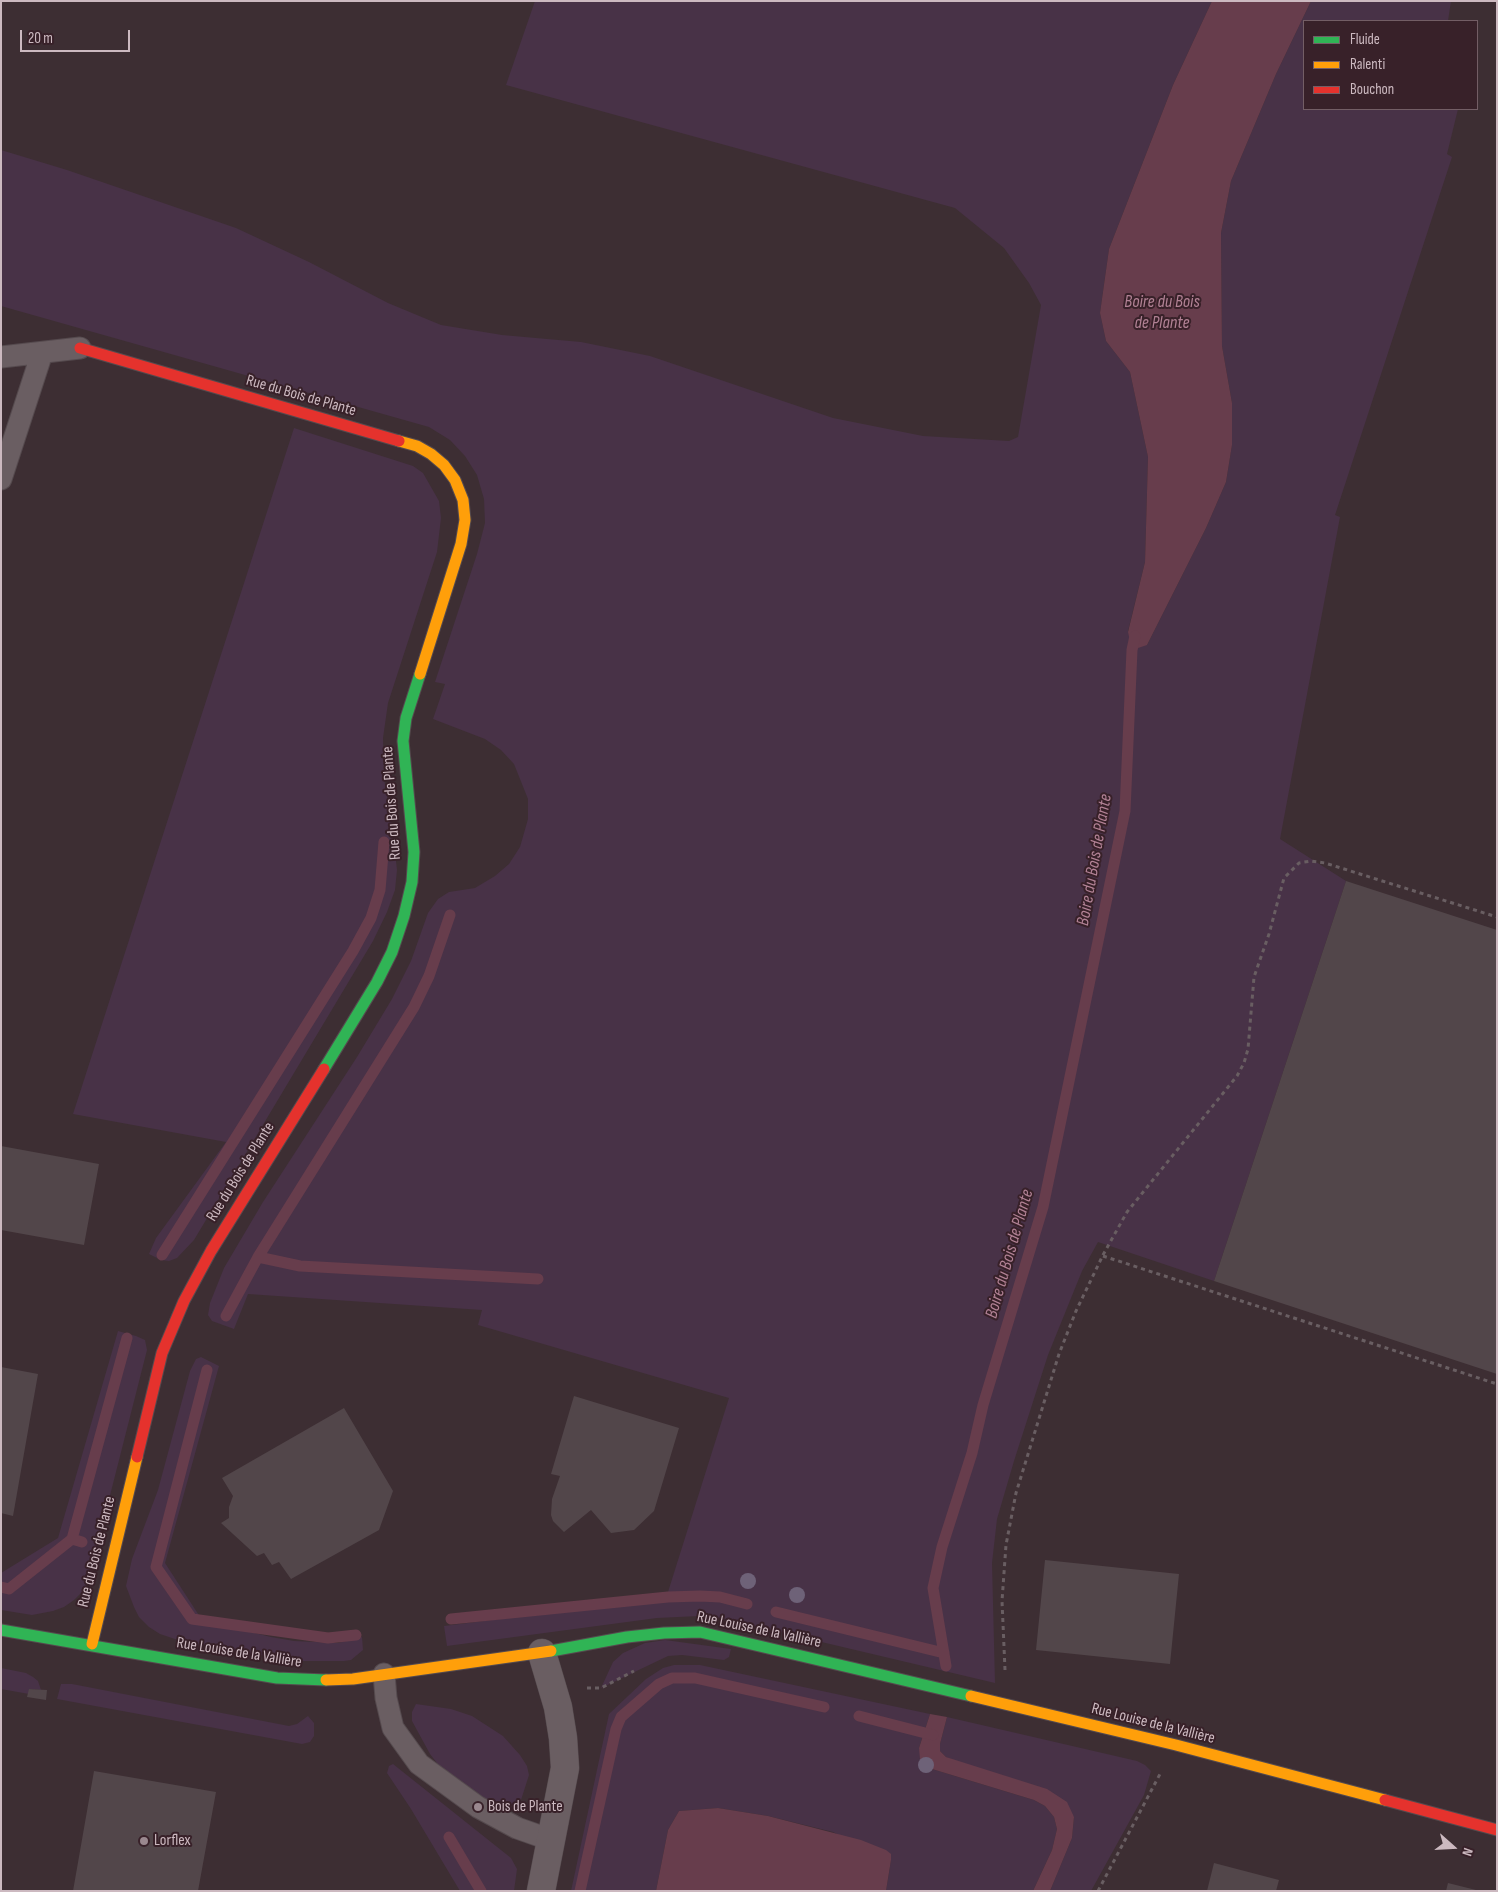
<!DOCTYPE html>
<meta charset="utf-8">
<style>
body{margin:0}
#map{position:relative;width:1498px;height:1892px;overflow:hidden;background:#3d2e33;font-family:"Sofia Sans Condensed",sans-serif}
canvas{display:block}
.frame{position:absolute;inset:0;border:2px solid #ccb9c0;pointer-events:none}
.legend{position:absolute;left:1303px;top:20px;width:175px;height:90px;box-sizing:border-box;background:#382129;border:1px solid #735e65;margin:0;padding:6px 9px;list-style:none;font-size:15px;color:#ccb9c0}
.legend li{display:flex;align-items:center;gap:10px;height:25px}
.legend b{width:25px;border:1px solid #735e65}
.north{position:absolute;left:1428px;top:1822px;width:50px;height:50px;-webkit-text-stroke:4px #382129;paint-order:stroke;rotate:109deg;font-size:14px;font-weight:700;line-height:20px;text-align:center;color:#ccb9c0}
.north::after{content:'';display:block;margin:auto;width:18px;height:22px;background:#ccb9c0;clip-path:polygon(50% 0,100% 100%,50% 72%,0 100%)}
.scale{position:absolute;left:20px;top:30px;width:110px;height:22px;box-sizing:border-box;border:2px solid #ccb9c0;border-top:0;padding-left:6px;font-size:15px;line-height:18px;white-space:nowrap;color:#ccb9c0;-webkit-text-stroke:4px #382129;paint-order:stroke}
</style>
<div id="map">
<canvas width="1498" height="1892"></canvas>
<div class="frame"></div>
<ul class="legend">
<li><b style="height:6px;background:#30b455"></b>Fluide</li>
<li><b style="height:6px;background:#ff9f0a"></b>Ralenti</li>
<li><b style="height:6px;background:#e5322d"></b>Bouchon</li>
</ul>
<div class="north">N</div>
<div class="scale">20 m</div>
</div>
<script>
const g = document.querySelector('canvas').getContext('2d');
g.lineJoin = 'round';
function paint(path, color) { g.fillStyle = color; g.fill(path, 'evenodd'); }
const toPath = rows => new Path2D(rows.map(r => 'M' + r).join(''));
function stroke(path, color, width, dash) { g.strokeStyle = color; g.lineWidth = width; g.lineCap = dash ? 'butt' : 'round'; g.setLineDash(dash || []); g.stroke(path); }
function drawText(font, color, halo, rows, align = 'center') {
  g.font = font + ' "Sofia Sans Condensed",sans-serif'; g.lineWidth = 4; g.setLineDash([]); g.textBaseline = 'middle'; g.strokeStyle = halo; g.fillStyle = color; for (const [text, x, y, turn = 0] of rows) {
    g.save(); g.translate(x, y); g.rotate((+turn || 0) * Math.PI / 180); g.textAlign = isNaN(turn) ? turn : align; if (halo) g.strokeText(text, 0, 0); g.fillText(text, 0, 0); g.restore();
  }
}
const green = toPath([
 [535,1,1212,1,1173,85,1109,249,1100,313,1106,341,1130,372,1148,457,1145,562,1128,631,1147,645,1206,528,1226,482,1232,445,1232,403,1222,346,1221,233,1231,181,1276,74,1311,1,1451,1,1448,21,1304,21,1304,109,1458,109,1447,154,1452,157,1335,515,1340,517,1280,839,1346,881,1214,1281,1098,1242,1082,1271,1048,1355,1014,1461,997,1519,992,1563,995,1683,720,1618,699,1616,657,1618,447,1646,444,1626,515,1617,668,1592,729,1398,478,1325,482,1310,248,1294,234,1329,212,1321,208,1315,210,1303,224,1268,263,1202,357,1057,392,999,411,961,428,913,438,899,449,892,475,888,495,876,509,864,520,847,528,819,528,799,514,764,501,750,485,739,433,719,445,684,435,682,477,554,485,523,484,499,477,475,465,456,450,440,429,427,1,306,1,150,67,170,236,228,309,262,388,303,441,325,502,335,581,342,650,356,833,418,923,436,1009,441,1018,437,1041,305,1029,283,1004,248,955,208,506,85],
 [294,428,413,466,423,473,439,501,441,518,437,552,388,703,383,738,384,779,392,825,397,870,395,890,387,912,373,941,194,1240,177,1258,169,1261,161,1260,149,1254,156,1238,226,1142,73,1114],
 [118,1331,136,1336,145,1340,147,1350,88,1582,82,1592,74,1600,64,1607,53,1611,32,1615,1,1610,1,1573,58,1538],
 [201,1357,219,1366,165,1563,202,1620,271,1637,294,1641,338,1643,362,1637,363,1650,351,1660,344,1661,295,1661,184,1642,160,1634,149,1627,139,1617,134,1607,126,1586,132,1559,158,1490,190,1371,196,1359],
 [665,1640,731,1649,729,1657,724,1660,682,1655,668,1656,601,1688,613,1662,623,1653,645,1643],
 [674,1665,700,1665,930,1714,919,1748,932,1769,1034,1800,1045,1806,1054,1817,1057,1829,1052,1850,1033,1891,886,1891,891,1860,833,1832,768,1816,718,1808,679,1811,668,1830,656,1891,571,1891,609,1714,646,1679,663,1668],
 [1,1668,26,1673,33,1677,38,1681,41,1690,29,1689,29,1694,1,1689],
 [61,1684,72,1684,289,1726,297,1724,308,1716,314,1723,314,1736,310,1742,302,1744,57,1699],
 [416,1704,451,1709,472,1716,503,1736,520,1755,527,1766,529,1775,521,1800,508,1806,487,1801,440,1767,430,1754,412,1721,412,1712],
 [947,1717,1137,1761,1145,1765,1151,1771,1144,1795,1091,1891,1050,1891,1072,1838,1074,1817,946,1757,940,1751,940,1744],
 [393,1764,511,1858,517,1869,514,1891,460,1891,411,1809,387,1773,389,1766]
]);
const water = toPath([
 [1212,1,1311,1,1276,74,1231,181,1221,233,1222,346,1232,403,1232,445,1226,482,1206,528,1147,645,1132,650,1128,632,1145,562,1148,457,1130,372,1106,341,1100,313,1109,249,1173,85],
 [930,1714,947,1717,940,1744,940,1751,946,1757,1047,1789,1067,1802,1074,1817,1072,1838,1050,1891,1033,1891,1052,1850,1057,1829,1054,1817,1045,1806,1034,1800,932,1769,926,1765,920,1759,919,1748],
 [718,1808,768,1816,861,1840,886,1850,891,1854,891,1860,886,1891,656,1891,668,1830,679,1811]
]);
const stream = toPath([
 [162,1255,353,951,371,918,380,890,384,842],
 [258,1257,300,1266,538,1279],
 [226,1316,258,1257,414,1007,429,976,450,915],
 [207,1370,156,1567,192,1619,328,1638,356,1635],
 [82,1542,72,1539,127,1338],
 [1,1587,9,1589,72,1539],
 [776,1612,944,1653],
 [451,1619,668,1597,700,1596,720,1597,747,1604],
 [946,1666,933,1588,942,1547,972,1453,983,1405,1043,1207,1125,811,1132,650,1135,636],
 [859,1716,933,1735],
 [449,1837,481,1891],
 [580,1891,616,1729,621,1717,659,1684,672,1678,695,1678,824,1707]
]);
const building = toPath([
 [1346,881,1497,930,1497,1374,1214,1281],
 [1,1146,99,1164,84,1245,1,1230],
 [1,1367,38,1374,13,1516,1,1513],
 [574,1396,679,1428,654,1511,634,1530,611,1533,591,1510,564,1532,553,1521,551,1515,552,1499,560,1476,551,1474],
 [344,1408,393,1491,379,1530,291,1579,279,1562,272,1565,264,1553,257,1556,221,1523,229,1518,229,1507,233,1496,222,1478],
 [1045,1560,1179,1574,1170,1664,1036,1650],
 [29,1689,47,1690,46,1700,27,1697],
 [94,1771,216,1792,198,1891,73,1891],
 [1214,1863,1279,1880,1276,1891,1207,1891],
 [1448,1883,1476,1890,1476,1891,1446,1891]
]);
const path = toPath([
 [1103,1256,1497,1384],
 [1005,1670,1002,1601,1006,1545,1016,1493,1059,1354,1076,1311,1103,1255,1127,1212,1237,1076,1244,1063,1248,1049,1254,977,1269,934,1284,878,1299,863,1311,861,1325,863,1497,917],
 [587,1688,601,1688,634,1671],
 [1098,1891,1160,1774]
]);
const lane = toPath([
 [1,357,80,348],
 [1,479,42,353],
 [384,1674,386,1698,393,1728,419,1764,478,1807,517,1828,551,1840]
]);
const street = toPath([
 [541,1891,565,1768,563,1738,558,1707,542,1653]
]);
const fast = toPath([
 [324,1069,377,982,392,952,404,916,412,882,414,852,403,741,406,718,420,674],
 [1,1630,277,1678,326,1680],
 [551,1651,627,1637,664,1633,700,1632,971,1696]
]);
const slow = toPath([
 [399,441,417,446,431,454,444,465,455,480,463,500,465,520,461,544,420,674],
 [92,1644,137,1457],
 [326,1680,353,1679,551,1651],
 [971,1696,1176,1745,1385,1800]
]);
const jam = toPath([
 [80,348,399,441],
 [137,1457,162,1353,184,1301,211,1251,324,1069],
 [1385,1800,1497,1830]
]);
const trees = [
 [748,1581],
 [797,1595],
 [926,1765]
];
const markers = [
 [478,1807,5,"#9a888f"],
 [144,1841,5,"#9a888f"]
];
const streetNames = [
 ["Rue du Bois de Plante",301,396,16],
 ["Rue du Bois de Plante",392,803,-94],
 ["Rue du Bois de Plante",241,1172,-58],
 ["Rue du Bois de Plante",97,1552,-76],
 ["Rue Louise de la Vallière",759,1630,12],
 ["Rue Louise de la Vallière",239,1653,9],
 ["Rue Louise de la Vallière",1153,1724,14]
];
const poiNames = [
 ["Bois de Plante",488,1807],
 ["Lorflex",154,1841]
];
const waterNames = [
 ["Boire du Bois",1162,302],
 ["de Plante",1162,323],
 ["Boire du Bois de Plante",1095,860,-80],
 ["Boire du Bois de Plante",1010,1254,-74]
];
paint(green, '#483247');
paint(water, '#673d4c');
stroke(stream, '#673d4c', 11);
paint(building, '#52464a');
stroke(lane, '#554a4e', 23);
stroke(street, '#554a4e', 29);
stroke(fast, '#554a4e', 13);
stroke(slow, '#554a4e', 13);
stroke(jam, '#554a4e', 13);
stroke(path, '#695e62', 3, [4, 4]);
stroke(lane, '#6a5e62', 21);
stroke(street, '#6a5e62', 28);
stroke(fast, '#30b455', 11);
stroke(slow, '#ff9f0a', 11);
stroke(jam, '#e5322d', 11);
g.fillStyle = '#6e6278';
for (const [x, y] of trees) { g.beginPath(); g.arc(x, y, 8, 0, 2 * Math.PI); g.fill(); }
for (const [x, y, r, color] of markers) { const dot = new Path2D(); dot.arc(x, y, r, 0, 2 * Math.PI); g.fillStyle = color; g.fill(dot); stroke(dot, '#382129', 2); }
drawText('16px', '#ccb9c0', '#382129', streetNames);
drawText('16px', '#ccb9c0', '#382129', poiNames, 'left');
drawText('italic 18px', '#b28295', '#382129', waterNames);
</script>
